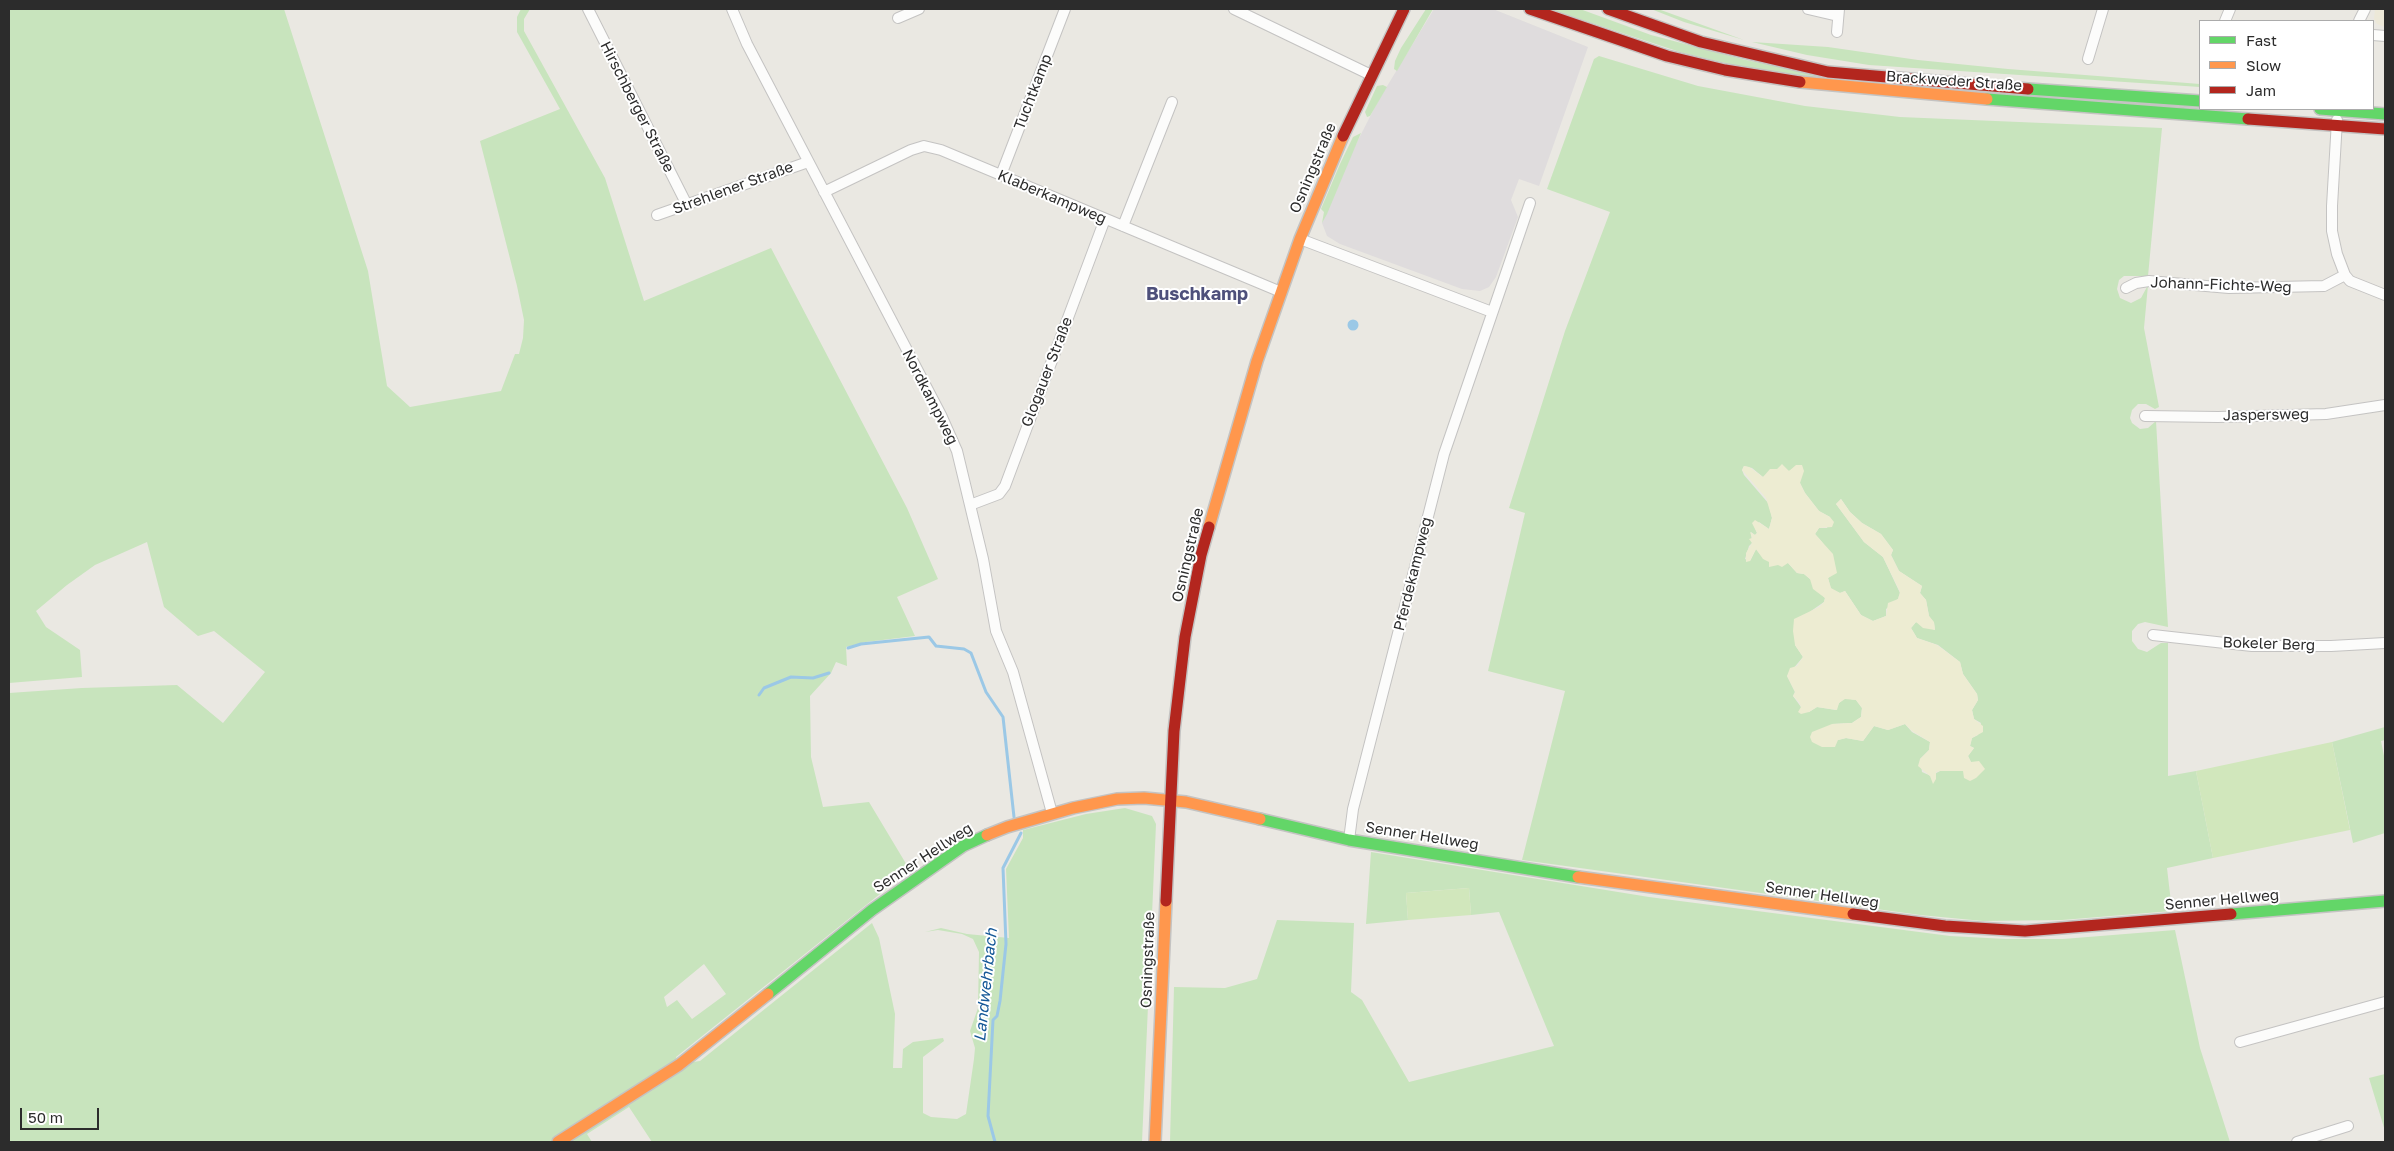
<!DOCTYPE html>
<meta charset="utf-8">
<style>
body{margin:0}
#map{position:relative;width:2394px;height:1151px;overflow:hidden;background:#eae8e2;font-family:"Golos Text",sans-serif}
canvas{display:block}
.frame{position:absolute;inset:0;border:10px solid #2c2c2c;pointer-events:none}
.legend{position:absolute;left:2199px;top:20px;width:175px;height:90px;box-sizing:border-box;background:#fff;border:1px solid #ababab;margin:0;padding:6px 9px;list-style:none;font-size:15px;color:#2c2c2c}
.legend li{display:flex;align-items:center;gap:10px;height:25px}
.legend b{width:25px;border:1px solid #ababab}
.scale{position:absolute;left:20px;top:1108px;width:79px;height:22px;box-sizing:border-box;border:2px solid #2c2c2c;border-top:0;padding-left:6px;font-size:15px;line-height:18px;white-space:nowrap;color:#2c2c2c;-webkit-text-stroke:4px #fff;paint-order:stroke}
</style>
<div id="map">
<canvas width="2394" height="1151"></canvas>
<div class="frame"></div>
<ul class="legend">
<li><b style="height:6px;background:#63d668"></b>Fast</li>
<li><b style="height:6px;background:#ff974d"></b>Slow</li>
<li><b style="height:6px;background:#b3261e"></b>Jam</li>
</ul>
<div class="scale">50 m</div>
</div>
<script>
const g = document.querySelector('canvas').getContext('2d');
g.lineJoin = 'round';
function paint(path, color) { g.fillStyle = color; g.fill(path, 'evenodd'); }
const toPath = rows => new Path2D(rows.map(r => 'M' + r).join(''));
function stroke(path, color, width, dash) { g.strokeStyle = color; g.lineWidth = width; g.lineCap = dash ? 'butt' : 'round'; g.setLineDash(dash || []); g.stroke(path); }
function drawText(font, color, halo, rows, align = 'center') {
  g.font = font + ' "Golos Text",sans-serif'; g.lineWidth = 4; g.setLineDash([]); g.textBaseline = 'middle'; g.strokeStyle = halo; g.fillStyle = color; for (const [text, x, y, turn = 0] of rows) {
    g.save(); g.translate(x, y); g.rotate((+turn || 0) * Math.PI / 180); g.textAlign = isNaN(turn) ? turn : align; if (halo) g.strokeText(text, 0, 0); g.fillText(text, 0, 0); g.restore();
  }
}
const industrial = toPath([
 [1434,9,1493,9,1588,47,1539,186,1519,179,1511,200,1518,217,1496,277,1489,287,1480,291,1462,289,1340,244,1327,236,1322,223,1354,148,1378,101]
]);
const education = toPath([
 [2375,9,2385,9,2385,27,2377,24,2374,19]
]);
const green = toPath([
 [9,9,284,9,368,271,387,386,410,407,501,391,515,354,519,354,523,338,524,320,517,286,480,141,560,109,517,32,517,17,521,9,530,9,524,19,524,31,605,178,644,301,771,248,907,508,938,579,897,597,915,636,866,642,846,647,847,666,836,662,831,673,810,696,811,757,823,807,869,802,911,872,905,874,676,1057,679,1064,700,1061,872,923,879,938,895,1014,893,1068,902,1068,903,1049,913,1042,943,1038,944,1041,923,1057,923,1113,931,1117,957,1119,966,1114,974,1059,975,1048,970,1031,978,1008,979,952,973,939,962,934,938,930,925,932,941,928,967,934,1009,938,1006,869,1023,838,1023,830,1086,814,1125,808,1152,816,1156,824,1142,1142,652,1142,629,1107,587,1134,592,1142,9,1142,9,693,82,688,177,685,223,723,265,672,214,631,198,636,164,607,147,542,95,565,67,585,36,611,46,627,80,650,82,677,9,683],
 [704,964,726,994,692,1019,677,1000,667,1007,664,997],
 [1426,9,1433,9,1397,71,1394,69,1395,61,1401,48],
 [1549,9,1580,9,1651,35,1746,60,1819,75,1819,78,1742,67,1683,53],
 [1651,9,1658,9,1744,40,1684,22],
 [1752,42,1828,47,1918,60,2008,69,2200,84,2200,87,1869,65,1807,55],
 [1599,56,1698,86,1805,106,1900,117,2162,128,2148,276,2124,276,2119,280,2117,289,2120,298,2131,303,2141,298,2148,285,2144,328,2159,407,2155,409,2146,404,2138,404,2132,410,2130,418,2132,423,2140,429,2148,428,2156,421,2168,627,2145,622,2138,624,2132,631,2132,641,2138,649,2147,652,2161,643,2168,643,2168,776,2196,771,2213,858,2167,868,2172,911,2062,920,1983,921,1920,915,1522,860,1565,691,1488,671,1525,513,1509,508,1565,331,1610,212,1547,189,1594,59],
 [1744,466,1752,468,1763,477,1777,469,1789,471,1793,469,1805,493,1819,511,1830,517,1827,528,1819,528,1815,534,1822,542,1832,575,1828,578,1831,589,1840,593,1845,591,1861,615,1873,621,1886,616,1886,609,1898,599,1900,593,1883,557,1864,542,1836,504,1841,499,1850,512,1862,523,1881,534,1893,550,1891,555,1899,571,1922,586,1920,593,1926,600,1929,616,1934,623,1935,630,1916,622,1911,628,1917,638,1938,645,1960,662,1963,674,1977,694,1978,700,1972,710,1974,719,1981,723,1978,735,1972,738,1970,746,1974,748,1968,756,1971,762,1963,771,1940,771,1931,776,1922,772,1920,759,1929,750,1930,742,1912,732,1905,724,1888,730,1874,726,1863,741,1846,738,1838,740,1832,724,1852,723,1861,717,1862,708,1856,700,1845,698,1839,703,1836,710,1817,707,1809,712,1801,707,1793,696,1795,692,1787,676,1803,657,1795,645,1811,611,1824,602,1825,598,1810,579,1804,574,1797,573,1788,563,1759,553,1756,549,1750,561,1745,559,1749,546,1752,543,1751,532,1755,535,1757,533,1755,527,1759,522,1769,529,1772,518,1769,504,1744,475,1742,470],
 [1383,85,1387,87,1370,116,1367,117,1365,112,1377,86],
 [1361,133,1327,214,1322,223,1324,212,1321,209,1340,164,1353,137],
 [2385,727,2385,740,2381,741,2385,761,2385,833,2353,843,2332,742],
 [1371,852,1649,897,1950,936,2006,939,2063,939,2175,930,2200,1048,2230,1142,1170,1142,1174,987,1225,988,1257,979,1277,920,1354,923,1351,992,1362,1000,1409,1082,1554,1046,1499,912,1471,915,1469,888,1406,893,1408,920,1366,924],
 [2385,1074,2385,1131,2369,1078]
]);
const sand = toPath([
 [1782,464,1789,471,1796,465,1802,465,1804,471,1800,483,1805,493,1819,511,1830,517,1834,522,1832,527,1819,528,1815,534,1833,554,1837,573,1828,578,1831,588,1840,593,1845,591,1861,615,1873,621,1886,616,1888,603,1898,599,1900,592,1883,557,1864,542,1836,504,1841,499,1850,512,1862,523,1881,534,1893,550,1891,555,1899,571,1922,586,1920,593,1926,600,1929,616,1934,622,1935,630,1923,628,1916,622,1911,628,1917,638,1937,645,1960,662,1963,674,1977,694,1978,700,1972,710,1974,719,1983,726,1983,732,1972,738,1970,746,1974,748,1968,756,1971,762,1979,761,1985,769,1976,778,1970,781,1964,778,1963,771,1940,771,1936,772,1936,779,1933,784,1930,776,1918,766,1920,759,1929,750,1930,742,1912,731,1905,724,1888,730,1874,726,1863,741,1846,738,1838,740,1835,747,1822,747,1812,742,1810,737,1812,732,1832,724,1852,723,1861,717,1862,708,1856,700,1845,699,1839,703,1837,710,1817,707,1809,712,1801,714,1798,712,1801,707,1799,702,1793,696,1795,692,1787,676,1790,668,1797,666,1803,657,1795,645,1793,631,1794,619,1819,607,1824,602,1825,598,1813,589,1810,579,1804,574,1797,573,1788,563,1782,567,1778,565,1769,567,1769,562,1763,559,1756,549,1750,561,1746,562,1746,553,1752,543,1749,539,1752,538,1750,532,1755,535,1757,533,1752,523,1755,520,1769,529,1772,518,1766,498,1742,470,1744,466,1749,467,1763,477,1770,469,1777,469]
]);
const pitch = toPath([
 [2332,742,2350,830,2213,858,2196,771],
 [1469,888,1471,915,1408,920,1406,893]
]);
const water = toPath([
 '1347.5 325a5.5 5.5 0 1 1 11 0a5.5 5.5 0 1 1-11 0Z'
]);
const stream = toPath([
 [848,648,861,644,929,637,936,646,964,649,971,653,986,692,1003,717,1014,817],
 [759,695,764,688,791,677,813,678,829,673],
 [995,1142,988,1116,993,1020,997,1016,1000,1001,1006,944,1003,868,1021,833]
]);
const street = toPath([
 [588,9,687,205],
 [732,9,747,44,941,415,957,451,983,559,996,631,1013,672,1052,813],
 [1234,9,1371,75],
 [1808,9,1838,16],
 [898,18,919,9],
 [2225,21,2230,9],
 [2359,21,2365,9],
 [1837,32,1839,9],
 [2373,35,2385,36],
 [2088,59,2103,9],
 [2337,120,2332,206,2332,231,2337,254,2345,275,2350,281,2385,295],
 [1001,175,1065,9],
 [824,192,911,150,924,146,941,150,1281,292],
 [657,215,808,162],
 [1123,226,1172,102],
 [1300,239,1492,312],
 [2126,288,2136,283,2149,281,2229,288,2324,286,2345,275],
 [2145,416,2218,417,2326,414,2385,405],
 [970,505,999,494,1005,486,1105,219],
 [2153,635,2252,646,2331,646,2385,643],
 [1349,840,1353,809,1444,454,1530,203],
 [2240,1042,2385,1002],
 [2297,1142,2348,1126]
]);
const fast = toPath([
 [2028,89,2200,101],
 [1987,99,2248,119],
 [2320,109,2385,114],
 [1260,819,1349,840,1578,877],
 [2231,914,2385,901],
 [768,994,872,910,963,846,987,835]
]);
const slow = toPath([
 [1800,82,1987,99],
 [1209,527,1257,361,1300,239,1343,136],
 [987,835,1007,827,1073,808,1117,799,1144,798,1186,802,1260,819],
 [1578,877,1853,914],
 [558,1142,679,1065,768,994],
 [1155,1142,1166,901]
]);
const jam = toPath([
 [1530,9,1667,56,1725,70,1800,82],
 [1608,9,1701,42,1828,72,2028,89],
 [2248,119,2385,129],
 [1343,136,1404,9],
 [1166,901,1174,731,1185,637,1201,555,1209,527],
 [1853,914,1945,926,2025,931,2231,914]
]);
const streetNames = [
 ["Brackweder Straße",1954,81,4],
 ["Tuchtkamp",1033,92,-69],
 ["Hirschberger Straße",637,107,63],
 ["Osningstraße",1313,168,-67],
 ["Strehlener Straße",733,188,-20],
 ["Klaberkampweg",1052,197,23],
 ["Johann-Fichte-Weg",2221,285,2],
 ["Glogauer Straße",1047,372,-69],
 ["Nordkampweg",930,397,63],
 ["Jaspersweg",2266,415,-1],
 ["Osningstraße",1188,555,-77],
 ["Pferdekampweg",1413,574,-76],
 ["Bokeler Berg",2269,644,2],
 ["Senner Hellweg",1422,836,9],
 ["Senner Hellweg",923,858,-33],
 ["Senner Hellweg",1822,895,8],
 ["Senner Hellweg",2222,900,-5],
 ["Osningstraße",1148,960,-88]
];
const waterNames = [
 ["Landwehrbach",986,985,-84]
];
const quarterNames = [
 ["Buschkamp",1197,294]
];
paint(industrial, '#dfdcdd');
paint(education, '#ece8d8');
paint(green, '#c8e4bd');
paint(sand, '#edecd2');
paint(pitch, '#d1e7bc');
paint(water, '#9bc8e6');
stroke(stream, '#9bc8e6', 3);
stroke(street, '#c4c3c2', 12);
stroke(fast, '#c4c3c2', 14);
stroke(slow, '#c4c3c2', 14);
stroke(jam, '#c4c3c2', 14);
stroke(street, '#fcfcfb', 10);
stroke(fast, '#63d668', 11);
stroke(slow, '#ff974d', 11);
stroke(jam, '#b3261e', 11);
drawText('15px', '#2c2c2c', '#fff', streetNames);
drawText('italic 16px', '#155897', '#fff', waterNames);
drawText('bold 18px', '#4e507b', '#fff', quarterNames);
</script>
